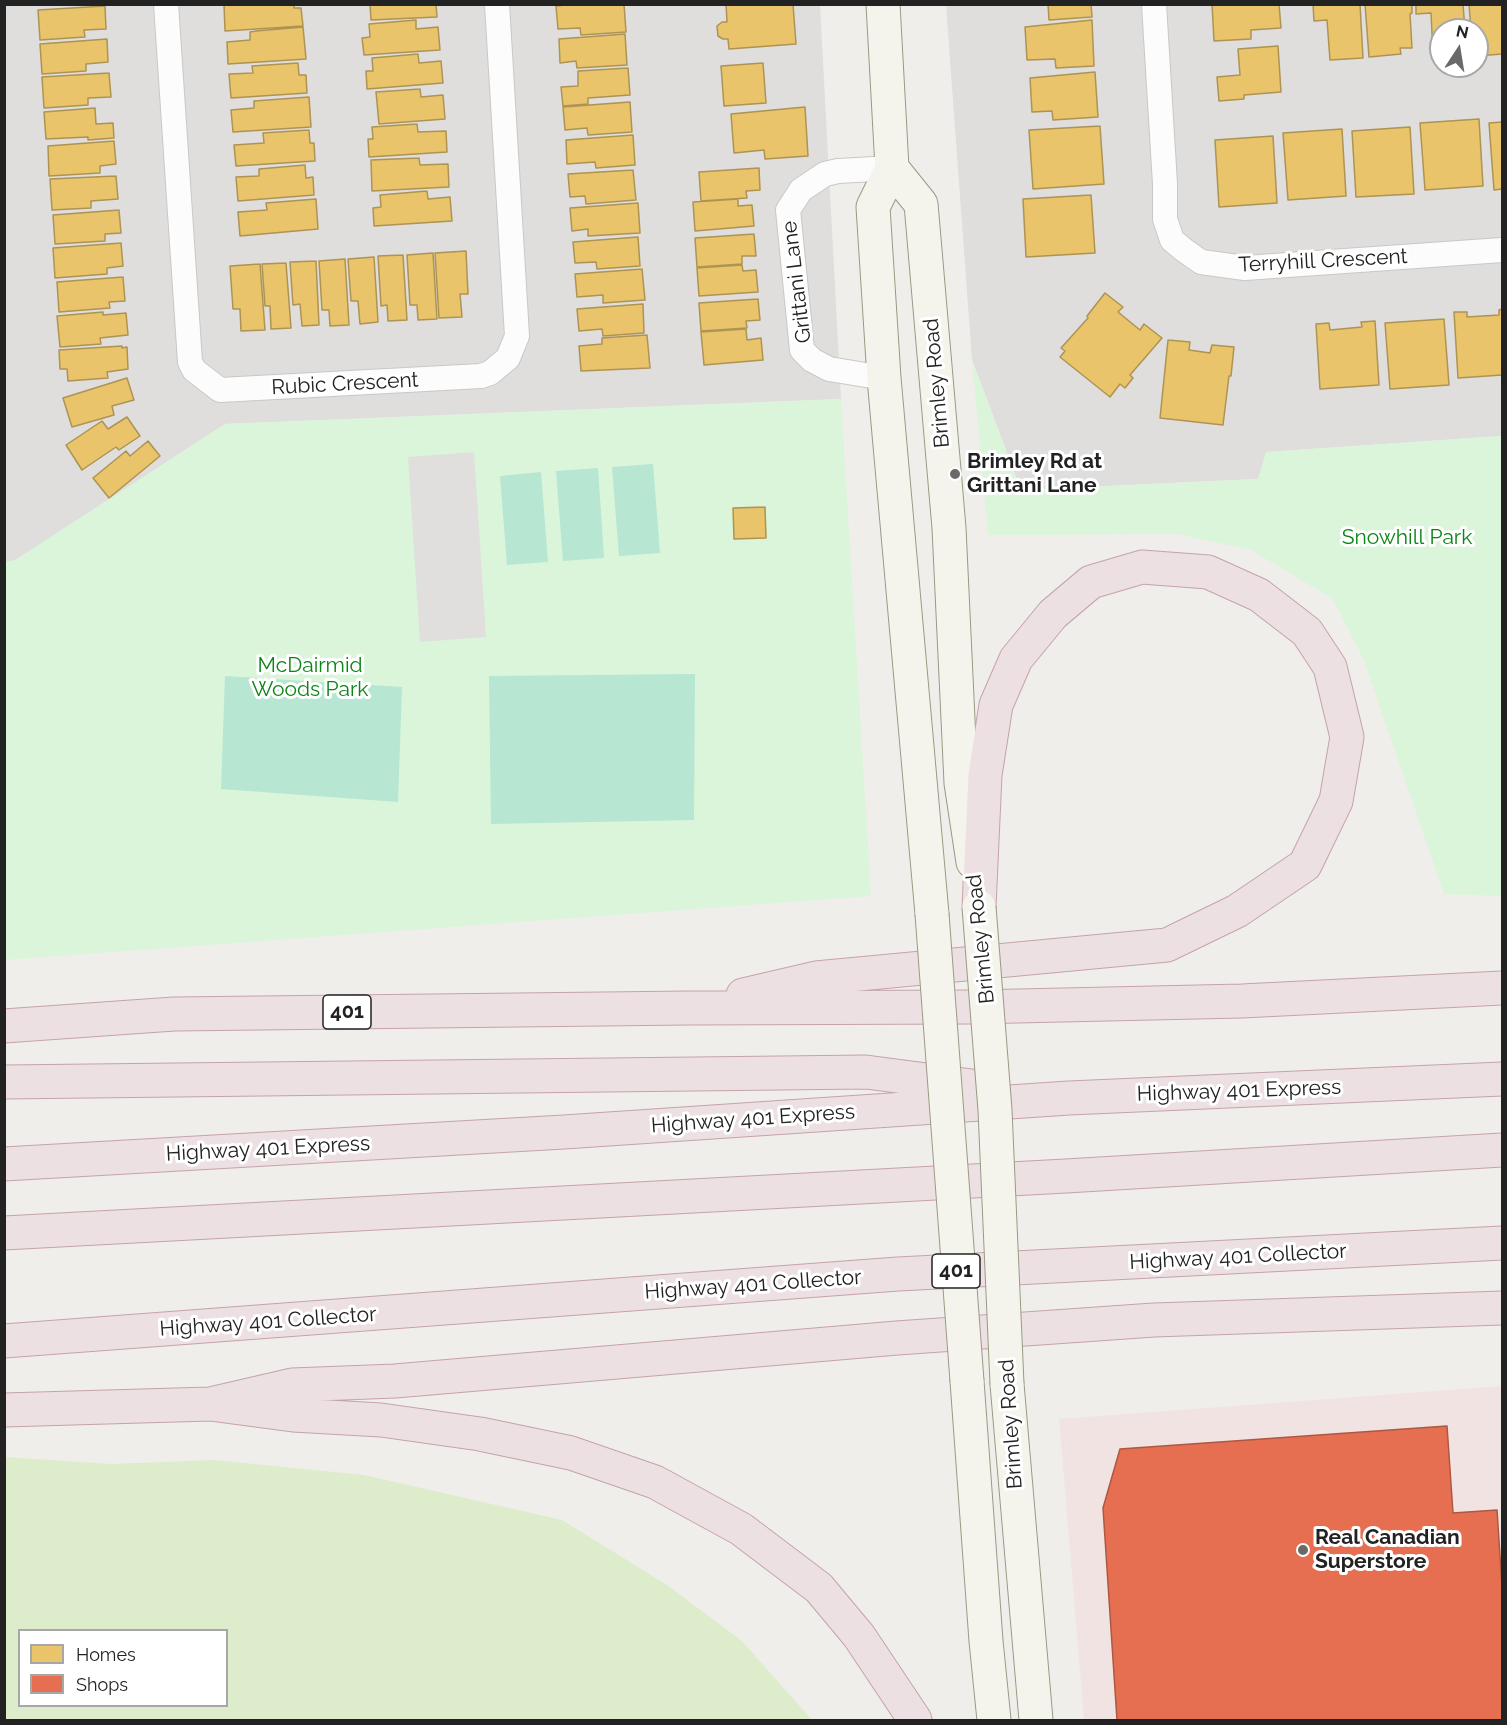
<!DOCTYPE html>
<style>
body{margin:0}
#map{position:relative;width:1507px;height:1725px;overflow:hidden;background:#f0eeeb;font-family:Raleway,sans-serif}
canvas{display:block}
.frame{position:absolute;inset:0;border:6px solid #222;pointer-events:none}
.legend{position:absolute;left:18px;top:1629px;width:210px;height:78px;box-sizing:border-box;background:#fff;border:2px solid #a7a7a7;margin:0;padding:8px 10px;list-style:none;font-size:18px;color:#222}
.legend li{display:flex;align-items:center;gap:12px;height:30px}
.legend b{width:30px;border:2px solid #a7a7a7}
.north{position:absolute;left:1429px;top:18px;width:60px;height:60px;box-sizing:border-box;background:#fff;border:2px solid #a7a7a7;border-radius:50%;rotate:12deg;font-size:16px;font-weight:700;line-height:24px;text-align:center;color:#222}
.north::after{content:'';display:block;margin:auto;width:21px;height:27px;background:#6a6968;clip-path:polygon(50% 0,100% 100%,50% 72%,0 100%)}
</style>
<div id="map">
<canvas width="1507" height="1725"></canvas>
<div class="frame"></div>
<ul class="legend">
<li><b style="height:16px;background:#e9c46a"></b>Homes</li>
<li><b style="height:16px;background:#e76f51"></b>Shops</li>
</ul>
<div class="north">N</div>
</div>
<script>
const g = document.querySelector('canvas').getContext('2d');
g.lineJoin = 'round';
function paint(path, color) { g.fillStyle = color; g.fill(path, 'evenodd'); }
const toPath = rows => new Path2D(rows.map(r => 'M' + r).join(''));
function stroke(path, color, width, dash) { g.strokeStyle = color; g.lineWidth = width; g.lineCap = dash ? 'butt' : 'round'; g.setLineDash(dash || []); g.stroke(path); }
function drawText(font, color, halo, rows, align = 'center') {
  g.font = font + ' Raleway,sans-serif'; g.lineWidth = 6; g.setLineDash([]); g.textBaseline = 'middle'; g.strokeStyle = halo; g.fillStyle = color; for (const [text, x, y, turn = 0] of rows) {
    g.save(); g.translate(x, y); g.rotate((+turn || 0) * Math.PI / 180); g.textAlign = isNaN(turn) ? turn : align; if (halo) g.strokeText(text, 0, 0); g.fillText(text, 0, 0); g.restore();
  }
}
const residential = toPath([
 [5,5,820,5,841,399,225,424,15,561,5,562],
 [946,5,1502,5,1502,436,1267,452,1258,479,1021,490,972,360],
 [1441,30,1477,30,1477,66,1441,66]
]);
const commercial = toPath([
 [1502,1386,1502,1720,1084,1720,1059,1419]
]);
const grass = toPath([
 [5,1457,111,1464,214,1460,364,1475,562,1520,667,1585,742,1641,812,1720,5,1720],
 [20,1630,226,1630,226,1706,20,1706]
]);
const park = toPath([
 [972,360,1021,490,1258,479,1266,452,1502,436,1502,896,1444,894,1363,658,1333,599,1251,550,1177,534,988,535],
 [841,399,871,896,5,960,5,562,15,560,225,424]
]);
const pitch = toPath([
 [653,464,660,553,619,556,612,467],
 [598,468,604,558,563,561,556,471],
 [541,472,548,562,507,565,500,476],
 [695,674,694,820,491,824,489,676],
 [225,676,402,687,398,802,221,789]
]);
const parking = toPath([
 [474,452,486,637,420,642,408,457]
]);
const homes = toPath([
 [224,4,294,4,294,8,301,8,303,26,225,31,224,4],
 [370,4,436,4,437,17,371,20,370,4],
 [576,4,624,4,626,32,581,35,580,28,558,29,556,6,576,4],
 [726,4,793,4,796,44,729,49,728,39,723,39,718,36,717,26,722,22,727,22,726,4],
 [1048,4,1091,4,1092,17,1049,20,1048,4],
 [1212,4,1279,4,1281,28,1251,30,1251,39,1214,41,1212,4],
 [1313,4,1360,4,1363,58,1330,60,1327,20,1314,21,1313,4],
 [1365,4,1412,4,1412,13,1410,14,1412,48,1400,48,1401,54,1369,57,1365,4],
 [1416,4,1463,4,1465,30,1441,30,1441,54,1433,54,1431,13,1416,14,1416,4],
 [1469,4,1502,4,1502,54,1477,56,1477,30,1471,30,1469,4],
 [105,6,106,29,84,30,85,37,40,40,38,10,105,6],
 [416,20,416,29,438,27,440,50,364,55,362,38,370,37,369,24,416,20],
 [1092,20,1094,66,1056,68,1055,59,1027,60,1025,27,1092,20],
 [303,27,306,59,228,64,227,42,250,40,250,32,256,31,303,27],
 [625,34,627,65,577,68,576,61,560,63,559,39,625,34],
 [107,39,108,62,86,64,86,71,42,74,40,44,107,39],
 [1278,46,1281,92,1244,95,1244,99,1219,101,1217,77,1240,75,1238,49,1278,46],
 [418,54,419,63,441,61,443,83,367,89,366,71,373,71,372,58,418,54],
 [298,63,299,75,306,75,307,93,231,98,229,74,253,73,252,66,298,63],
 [763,63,766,103,724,106,721,66,763,63],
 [628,68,630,95,588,98,588,104,563,106,561,87,578,86,578,71,628,68],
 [1095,72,1098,117,1053,120,1052,111,1032,112,1030,78,1095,72],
 [109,73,111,97,88,98,88,105,44,108,42,77,109,73],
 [420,89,421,97,443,95,445,119,379,124,376,92,420,89],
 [309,97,311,127,233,132,231,110,254,108,254,101,309,97],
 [630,102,632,132,588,135,587,128,565,130,563,107,630,102],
 [805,107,808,156,765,159,764,150,734,153,731,114,805,107],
 [95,108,96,124,113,123,114,138,88,140,88,137,46,139,44,112,95,108],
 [1479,119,1483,186,1425,190,1420,123,1479,119],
 [1502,122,1502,189,1494,190,1489,123,1502,122],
 [417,124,418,132,446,131,447,152,369,157,368,139,373,139,372,127,417,124],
 [1100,126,1104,184,1033,189,1029,130,1100,126],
 [1410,127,1414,194,1356,197,1352,131,1410,127],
 [1342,129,1346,196,1288,200,1283,133,1342,129],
 [309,130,310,143,314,143,315,161,236,166,234,145,264,143,263,133,309,130],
 [633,135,635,165,596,168,595,162,567,164,566,140,633,135],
 [1273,136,1277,203,1219,207,1215,140,1273,136],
 [114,141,116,164,100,166,100,173,49,176,48,146,114,141],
 [419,158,420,165,448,164,449,187,372,191,371,160,419,158],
 [305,165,306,178,313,177,314,195,238,201,236,177,259,176,259,169,305,165],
 [759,168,760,190,746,191,747,198,701,201,699,172,759,168],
 [633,170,636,200,586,204,585,196,570,197,568,174,633,170],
 [116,176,118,199,91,201,91,208,52,210,50,179,116,176],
 [427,191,428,199,450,197,452,221,374,226,373,208,381,207,380,195,427,191],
 [1091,195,1095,253,1026,257,1023,199,1091,195],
 [316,199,318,229,240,236,238,212,267,210,266,203,316,199],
 [738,199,738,206,752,205,754,226,695,231,693,202,738,199],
 [638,203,640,233,588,236,588,229,572,231,570,208,638,203],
 [119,210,121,233,105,234,105,241,55,244,53,215,119,210],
 [754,234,756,256,742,256,742,264,697,267,695,238,754,234],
 [638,237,640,266,597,269,596,262,575,263,573,242,638,237],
 [121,243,123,266,107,268,107,274,55,278,53,248,121,243],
 [466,251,468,294,460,294,462,317,439,318,435,253,466,251],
 [433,253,437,319,418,320,417,305,410,305,407,255,433,253],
 [403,255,407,320,388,321,387,305,381,306,378,256,403,255],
 [374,257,378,322,360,324,358,301,351,301,348,259,374,257],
 [345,259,349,325,330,326,329,310,322,310,319,261,345,259],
 [316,261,319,325,302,326,300,304,293,305,290,262,316,261],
 [286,263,291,328,271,329,270,306,265,306,262,264,286,263],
 [260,264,265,330,241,331,240,309,233,309,230,266,260,264],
 [742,265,743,271,756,270,758,292,699,296,697,268,742,265],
 [642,269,645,300,603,303,603,295,577,297,575,274,642,269],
 [123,277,125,301,109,302,110,308,59,312,57,282,123,277],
 [1105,293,1123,307,1118,312,1140,330,1144,324,1162,338,1130,375,1133,378,1125,388,1120,384,1110,397,1060,357,1065,351,1061,348,1088,318,1087,316,1105,293],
 [758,299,760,320,746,321,747,328,701,331,699,303,758,299],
 [643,304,644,333,603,336,602,329,579,331,577,309,643,304],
 [1502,309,1502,375,1458,378,1454,312,1467,312,1467,317,1499,315,1499,310,1502,309],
 [103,312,103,315,126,313,128,335,100,338,101,344,60,347,57,316,103,312],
 [1444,319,1449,385,1390,389,1385,323,1444,319],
 [1375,321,1379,385,1320,389,1316,324,1329,323,1330,330,1362,327,1361,322,1375,321],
 [746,329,747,340,761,338,763,360,704,365,701,332,746,329],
 [647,335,650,368,581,371,579,346,602,344,602,338,647,335],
 [1168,340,1190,342,1189,350,1210,353,1212,345,1234,347,1231,376,1229,376,1223,425,1160,418,1168,340],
 [122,346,122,348,127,347,128,369,107,372,108,378,68,381,67,369,60,369,59,350,122,346],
 [127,378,134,400,112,406,114,415,72,427,63,398,127,378],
 [127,417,140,436,119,450,116,447,82,470,66,445,102,421,108,429,127,417],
 [148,441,160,456,109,498,93,478,126,451,130,456,148,441],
 [765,507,766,538,734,539,733,508,765,507]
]);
const shops = toPath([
 [1447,1426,1453,1513,1497,1510,1502,1586,1502,1720,1117,1720,1103,1508,1120,1449,1447,1426]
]);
const street = toPath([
 [166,4,190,362,194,370,220,390,481,376,490,373,508,358,517,336,497,4],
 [1154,4,1165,184,1165,219,1172,240,1184,250,1201,262,1245,268,1502,250],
 [884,378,829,369,812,360,802,350,788,210,801,190,825,174,838,171,892,168]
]);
const secondary = toPath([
 [883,4,892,168,873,207,884,378,932,914],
 [892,168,921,204,949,528,961,783,973,862],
 [967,1381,986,1641,994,1720],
 [1007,1384,1036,1720]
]);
const highway = toPath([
 [743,995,816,978,1167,945,1237,911,1305,865,1336,801,1347,737,1330,667,1307,632,1259,595,1208,572,1142,567,1091,582,1053,614,1016,659,996,705,985,775,979,907],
 [4,1026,174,1014,689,1008,973,1007,1242,1001,1502,988],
 [4,1082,866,1072,972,1086],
 [4,1164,564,1132,1069,1098,1502,1079],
 [4,1233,1066,1176,1502,1150],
 [4,1341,898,1274,1502,1243],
 [210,1404,292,1385,395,1381,897,1338,1154,1320,1502,1308],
 [4,1410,210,1404,293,1415,381,1420,480,1434,571,1453,655,1482,741,1529,819,1588,859,1636,915,1720]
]);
const secondaryBridge = toPath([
 [979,907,995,1110,1007,1384],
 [932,914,967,1381]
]);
const markers = [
 [955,474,6,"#6a6968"],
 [1303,1550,6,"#6a6968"]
];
const shields = [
 [347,1012,48],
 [956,1271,48]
];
const shieldNames = [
 ["401",347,1012],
 ["401",956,1271]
];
const streetNames = [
 ["Terryhill Crescent",1323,261,-3],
 ["Grittani Lane",797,282,-97],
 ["Brimley Road",937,383,-95],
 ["Rubic Crescent",345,384,-3],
 ["Brimley Road",981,939,-96],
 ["Highway 401 Express",1239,1091,-2],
 ["Highway 401 Express",753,1119,-4],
 ["Highway 401 Express",268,1149,-3],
 ["Highway 401 Collector",1238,1257,-3],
 ["Highway 401 Collector",753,1285,-4],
 ["Highway 401 Collector",268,1322,-4],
 ["Brimley Road",1011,1424,-94]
];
const poiNames = [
 ["Brimley Rd at",967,462],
 ["Grittani Lane",967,486],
 ["Real Canadian",1315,1538],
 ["Superstore",1315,1562]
];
const parkNames = [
 ["Snowhill Park",1407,538],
 ["McDairmid",310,666],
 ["Woods Park",310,690]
];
paint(residential, '#dfdedc');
paint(commercial, '#f1e3e1');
paint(grass, '#ddeccb');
paint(park, '#daf5da');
paint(pitch, '#b7e6d2');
paint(parking, '#e0dfde');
paint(homes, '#e9c46a');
stroke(homes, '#ad9354', 1.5);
paint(shops, '#e76f51');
stroke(shops, '#ac5843', 1.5);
stroke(street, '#c9c8c7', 26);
stroke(secondary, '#999a82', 35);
stroke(highway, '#c5a2ac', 35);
stroke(street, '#fdfcfc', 24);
stroke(secondary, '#f4f4ed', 33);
stroke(highway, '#ece0e2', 33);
stroke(secondaryBridge, '#999a82', 35, []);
stroke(secondaryBridge, '#f4f4ed', 33);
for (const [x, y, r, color] of markers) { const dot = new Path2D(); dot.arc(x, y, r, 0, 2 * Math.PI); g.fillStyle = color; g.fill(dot); stroke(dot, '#fff', 2); }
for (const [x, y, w] of shields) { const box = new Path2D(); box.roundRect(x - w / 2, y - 17, w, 34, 4.5); g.fillStyle = '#fff'; g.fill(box); stroke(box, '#222', 1.5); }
drawText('bold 20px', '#222', null, shieldNames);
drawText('21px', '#222', '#fff', streetNames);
drawText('bold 21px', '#222', '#fff', poiNames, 'left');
drawText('21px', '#0c8416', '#fff', parkNames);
</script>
